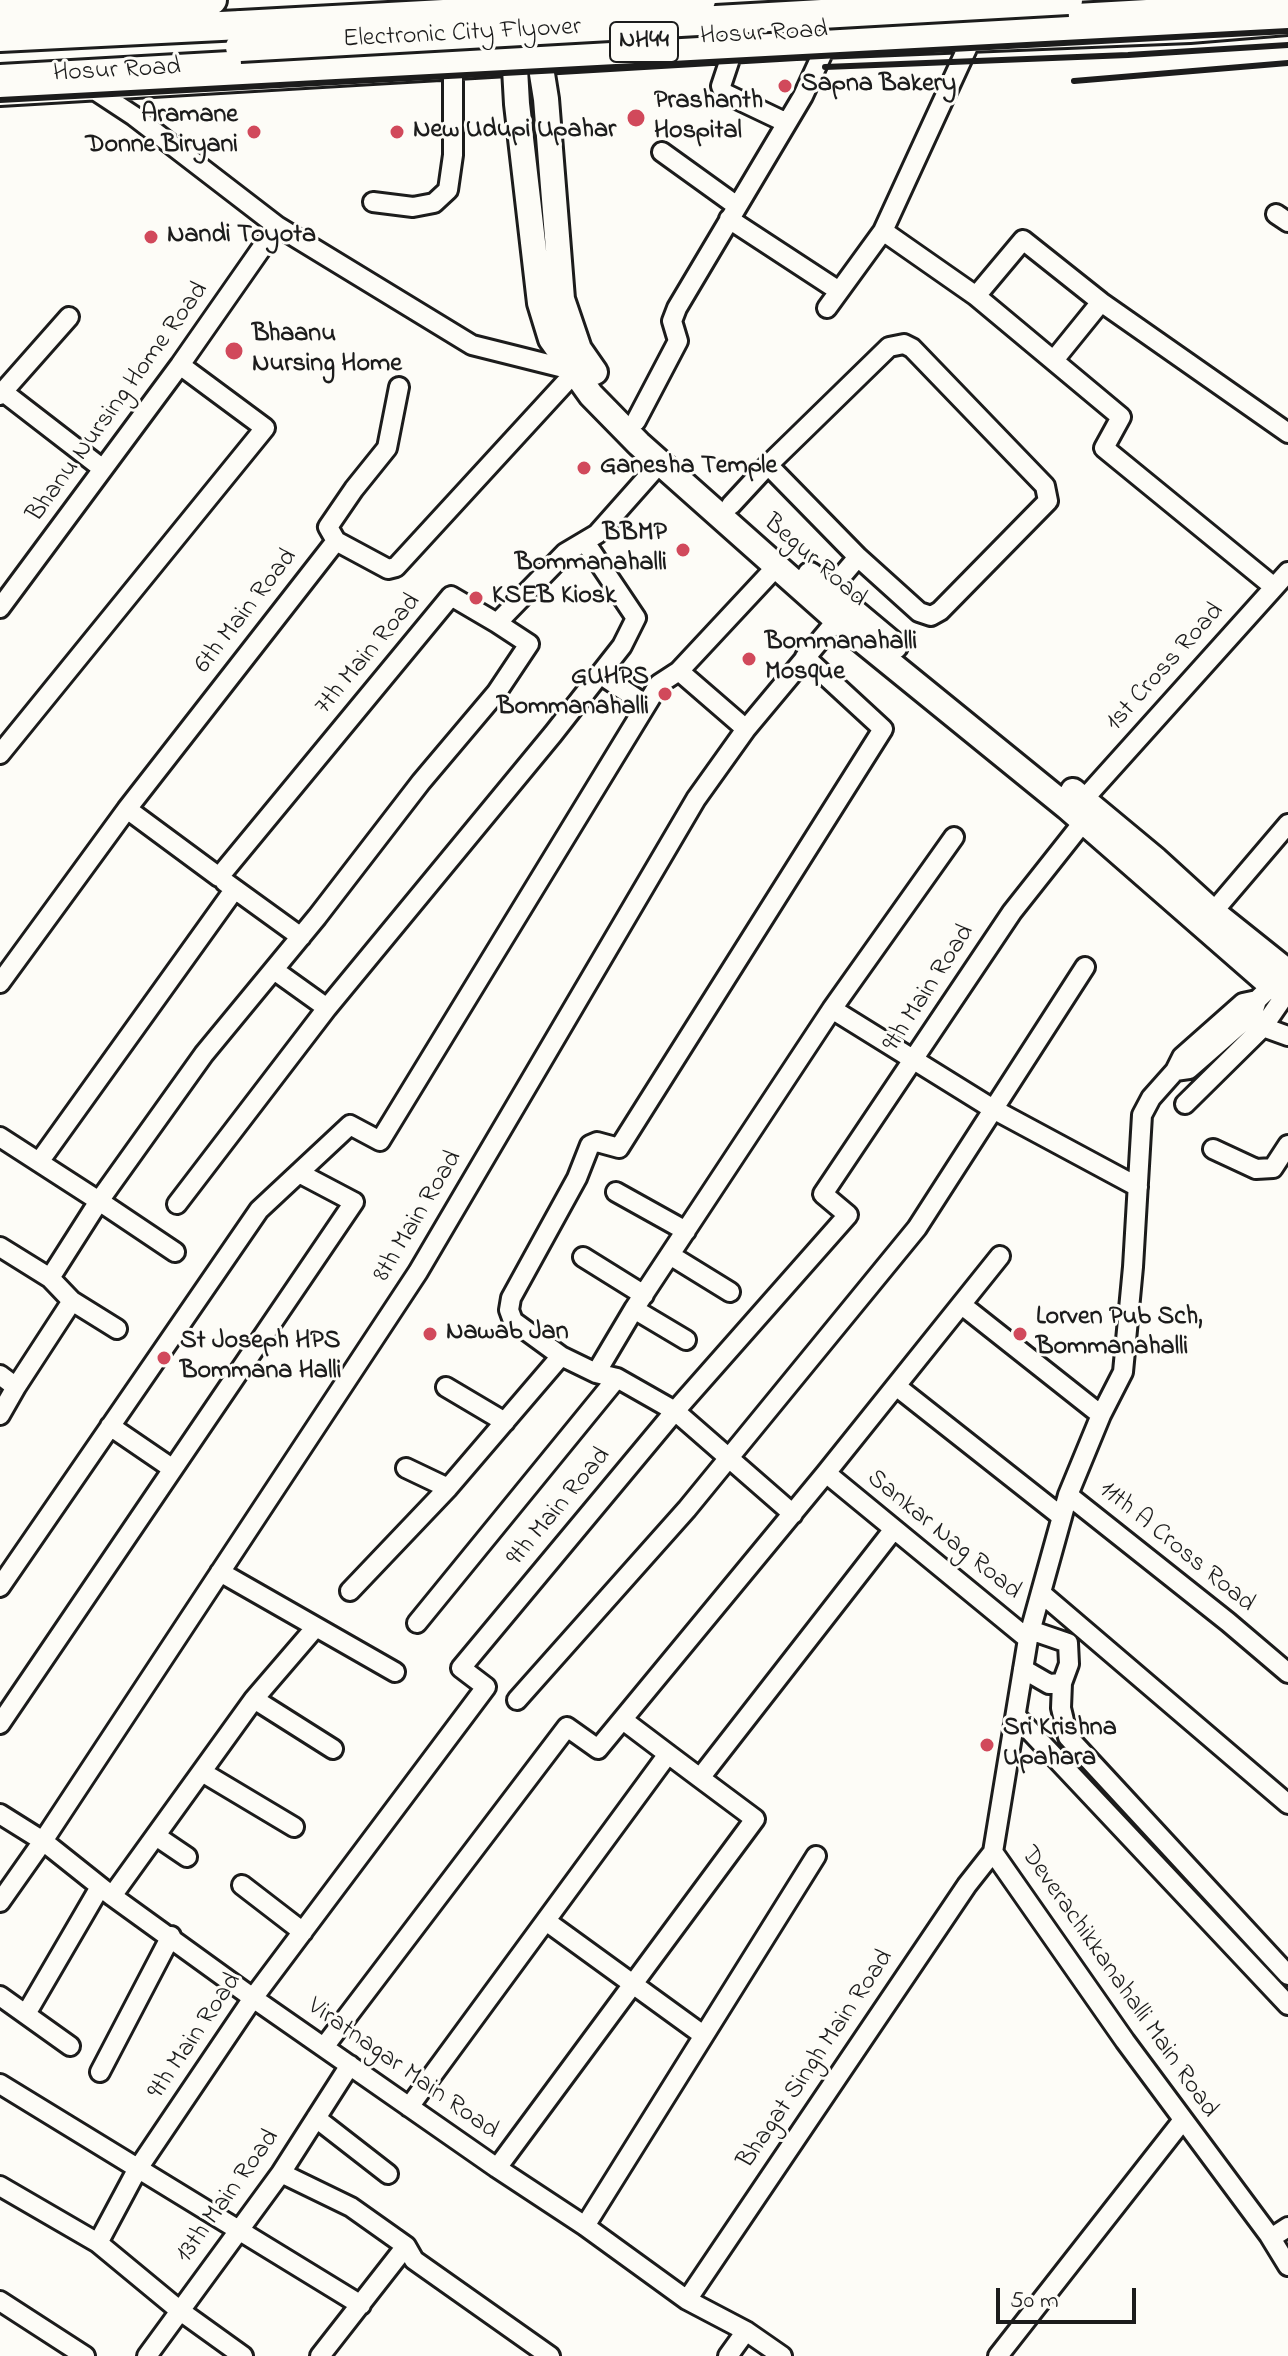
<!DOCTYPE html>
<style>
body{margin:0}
#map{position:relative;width:1288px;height:2356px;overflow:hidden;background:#fdfcf7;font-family:"Indie Flower",sans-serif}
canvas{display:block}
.scale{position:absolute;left:996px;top:2288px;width:140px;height:36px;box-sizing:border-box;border:4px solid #1c1c1c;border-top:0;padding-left:10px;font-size:24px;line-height:28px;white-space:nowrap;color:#1c1c1c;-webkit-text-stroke:6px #fdfcf7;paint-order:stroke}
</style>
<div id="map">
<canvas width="1288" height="2356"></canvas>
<div class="scale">50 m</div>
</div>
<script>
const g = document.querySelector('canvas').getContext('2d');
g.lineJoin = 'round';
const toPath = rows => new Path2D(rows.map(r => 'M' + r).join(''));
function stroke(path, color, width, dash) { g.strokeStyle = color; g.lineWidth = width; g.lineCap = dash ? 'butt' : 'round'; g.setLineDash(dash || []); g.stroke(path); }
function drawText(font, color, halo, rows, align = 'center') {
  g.font = font + ' "Indie Flower",sans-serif'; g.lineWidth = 6; g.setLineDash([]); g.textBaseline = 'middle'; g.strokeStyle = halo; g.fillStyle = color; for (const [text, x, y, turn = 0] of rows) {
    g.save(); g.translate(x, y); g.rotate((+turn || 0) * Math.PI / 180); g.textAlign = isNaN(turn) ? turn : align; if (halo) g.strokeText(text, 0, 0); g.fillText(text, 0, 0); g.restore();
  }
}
const minor = toPath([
 [732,53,721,86,724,93,787,123],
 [0,96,796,49,1190,33,1288,25],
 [662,152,737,206],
 [373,202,413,207,434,203,448,190,453,155,453,69],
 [1276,214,1288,222],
 [729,219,839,291],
 [883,231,976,296,1121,417,1104,448,1274,587],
 [976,296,1023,240,1101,302,1288,433],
 [827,308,883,231,970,42],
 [1054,360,1101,302],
 [2,391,103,469],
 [0,395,69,317],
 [636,421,678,341,672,321,677,308,803,96,825,48],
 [768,465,858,557,829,591],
 [731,505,768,465,889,347,904,344,912,348,1045,486,1048,501,940,611,931,616,919,612,858,557],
 [336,541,328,527,354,489,387,448,399,387],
 [0,608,180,365,277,226],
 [679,671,746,729],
 [600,674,646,705],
 [0,754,265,428,180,365],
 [1084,799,1288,572],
 [127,809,219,877,451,596,497,623,565,553,597,534,660,463],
 [225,882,301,937],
 [1213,912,1288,824],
 [1280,978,1257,1000,1243,1003,1182,1057,1175,1071,1151,1098,1142,1115,1133,1267,1123,1372,1101,1415,1068,1495,1028,1639,993,1852,1125,2041,1269,2235,1288,2266],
 [0,983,127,809,336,541,388,569,396,567,576,371,472,345,277,226,134,116,96,91],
 [327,1008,553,734,622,646,636,618,585,542],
 [832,1009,993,1109,1138,1187],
 [1263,1027,1288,1036],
 [1175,1071,1189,1069,1253,1013,1257,1000],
 [1185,1104,1263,1027,1287,992],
 [0,1137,99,1201,50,1278],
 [1213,1149,1256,1169,1273,1168,1288,1145],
 [39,1162,234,890],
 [616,1192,686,1231],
 [177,1204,327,1008,274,970],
 [0,1247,50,1278,72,1301,117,1329],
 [175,1252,99,1201,204,1054,317,917,421,782,497,692,529,644,497,623],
 [670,1255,730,1292],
 [583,1257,644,1295],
 [962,1305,1101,1415],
 [634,1309,686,1340],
 [596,1373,634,1309,832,1009,954,837],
 [0,1375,16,1387,0,1415],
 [617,1378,596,1373,561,1356,513,1321,509,1310,511,1298,577,1178,590,1145,597,1142,619,1148,883,729,805,657],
 [896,1386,1062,1517],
 [16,1387,72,1301],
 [446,1387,505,1422],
 [110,1426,173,1469],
 [406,1468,448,1488],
 [826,1473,1028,1639],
 [1068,1495,1228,1622,1288,1673],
 [220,1572,395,1672],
 [0,1587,259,1210,350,1125,380,1141,659,684,679,671,776,567],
 [350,1591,448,1488,561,1356],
 [1041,1593,1288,1804],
 [417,1623,617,1378,675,1411,793,1514],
 [1023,1669,1049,1684,1062,1683,1069,1664,1068,1643,1030,1630],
 [1062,1683,1061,1708,1068,1737,1288,1975],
 [254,1699,333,1749],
 [517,1700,687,1509,917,1228,1085,967],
 [1016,1716,1288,2005],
 [623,1720,668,1754],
 [0,1724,354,1202,299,1173],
 [202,1772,294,1827],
 [0,1814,43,1841,112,1896,253,1998,497,2168,585,2226,687,2300,746,2331,782,2356],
 [156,1836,187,1857],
 [242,1885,303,1932],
 [112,1896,254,1699,315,1628],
 [0,1902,43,1841,418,1272,696,799,746,729,837,620],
 [546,1921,703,2035],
 [0,1996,70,2046],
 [26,2014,100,1887],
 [324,2047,567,1727,598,1749,826,1473,1000,1256],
 [100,2072,171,1936],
 [0,2084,361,2305],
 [409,2107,668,1754,700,1778,894,1529],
 [316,2118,388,2174],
 [497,2168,755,1819,700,1778],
 [281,2173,351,2207,406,2246,414,2260,550,2356],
 [0,2186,98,2243,179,2310,243,2356],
 [585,2226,816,1856],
 [1271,2238,1288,2227],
 [98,2243,137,2170,253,1998,486,1687,461,1668,675,1411,848,1215,823,1194,1012,912,1084,821],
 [687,2300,967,1885,993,1852],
 [0,2301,85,2356],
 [147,2356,281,2173,350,2065],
 [320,2356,406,2246],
 [728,2356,746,2331],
 [998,2356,1183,2120]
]);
const major = toPath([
 [535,30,546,99,562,299,579,349,595,372],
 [513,33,517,104,540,303,551,339,591,395,639,444,837,620,1067,807,1272,986,1288,993],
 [810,575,895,646],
 [1073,791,1156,860,1213,912,1288,972]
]);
const highway = toPath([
 [0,12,212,0],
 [0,37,241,25],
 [0,79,1288,6]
]);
const rail = toPath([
 [825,67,1128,55,1288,45],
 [1074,81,1288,63],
 [0,100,1288,31]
]);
const highwayBridge = toPath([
 [241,25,701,0],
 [240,47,1068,0]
]);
const markers = [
 [785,86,8,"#d1495b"],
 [636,118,10,"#d1495b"],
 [254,132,8,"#d1495b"],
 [397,132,8,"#d1495b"],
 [151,237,8,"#d1495b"],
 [234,351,10,"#d1495b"],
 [584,468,8,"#d1495b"],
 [683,550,8,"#d1495b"],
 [476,598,8,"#d1495b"],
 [749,659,8,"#d1495b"],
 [665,694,8,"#d1495b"],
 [430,1334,8,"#d1495b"],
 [1020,1334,8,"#d1495b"],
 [164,1358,8,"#d1495b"],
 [987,1745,8,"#d1495b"]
];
const shields = [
 [644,42,68]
];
const shieldNames = [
 ["NH44",644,42]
];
const streetNames = [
 ["Electronic City Flyover",462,35,-3],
 ["Hosur Road",764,35,-3],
 ["Hosur Road",117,72,-3],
 ["Bhanu Nursing Home Road",119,403,-54],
 ["Begur Road",814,562,41],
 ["6th Main Road",247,612,-52],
 ["7th Main Road",369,655,-50],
 ["1st Cross Road",1166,668,-48],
 ["9th Main Road",930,989,-57],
 ["8th Main Road",419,1217,-59],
 ["9th Main Road",560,1508,-50],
 ["Sankar Nag Road",943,1536,39],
 ["11th A Cross Road",1176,1548,39],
 ["Deverachikkanahalli Main Road",1118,1983,55],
 ["9th Main Road",196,2037,-56],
 ["Bhagat Singh Main Road",817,2060,-56],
 ["Viratnagar Main Road",402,2070,35],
 ["13th Main Road",229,2197,-54]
];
const poiNames = [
 ["Sapna Bakery",801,86],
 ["Prashanth",654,103],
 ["Hospital",654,133],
 ["Aramane",238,117,"right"],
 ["Donne Biryani",238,147,"right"],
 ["New Udupi Upahar",413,132],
 ["Nandi Toyota",167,237],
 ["Bhaanu",252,336],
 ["Nursing Home",252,366],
 ["Ganesha Temple",600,468],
 ["BBMP",667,535,"right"],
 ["Bommanahalli",667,565,"right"],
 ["KSEB Kiosk",492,598],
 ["Bommanahalli",765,644],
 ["Mosque",765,674],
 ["GUHPS",649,679,"right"],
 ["Bommanahalli",649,709,"right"],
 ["Lorven Pub Sch,",1036,1319],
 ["Bommanahalli",1036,1349],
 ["Nawab Jan",446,1334],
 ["St Joseph HPS",180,1343],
 ["Bommana Halli",180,1373],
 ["Sri Krishna",1003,1730],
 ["Upahara",1003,1760]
];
stroke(minor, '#1c1c1c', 24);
stroke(major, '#1c1c1c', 30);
stroke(highway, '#1c1c1c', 34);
stroke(minor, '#fdfcf7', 18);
stroke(major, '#fdfcf7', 24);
stroke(highway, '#fdfcf7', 28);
stroke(rail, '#1c1c1c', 6);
stroke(highwayBridge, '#1c1c1c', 34, []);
stroke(highwayBridge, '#fdfcf7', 28);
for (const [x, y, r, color] of markers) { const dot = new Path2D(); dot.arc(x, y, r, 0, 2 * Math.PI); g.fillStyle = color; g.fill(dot); stroke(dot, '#fdfcf7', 3); }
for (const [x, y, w] of shields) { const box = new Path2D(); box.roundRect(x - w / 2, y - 20, w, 40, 6); g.fillStyle = '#fdfcf7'; g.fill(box); stroke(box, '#1c1c1c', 2); }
drawText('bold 24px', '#1c1c1c', null, shieldNames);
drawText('26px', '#1c1c1c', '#fdfcf7', streetNames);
drawText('bold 26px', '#1c1c1c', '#fdfcf7', poiNames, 'left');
</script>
